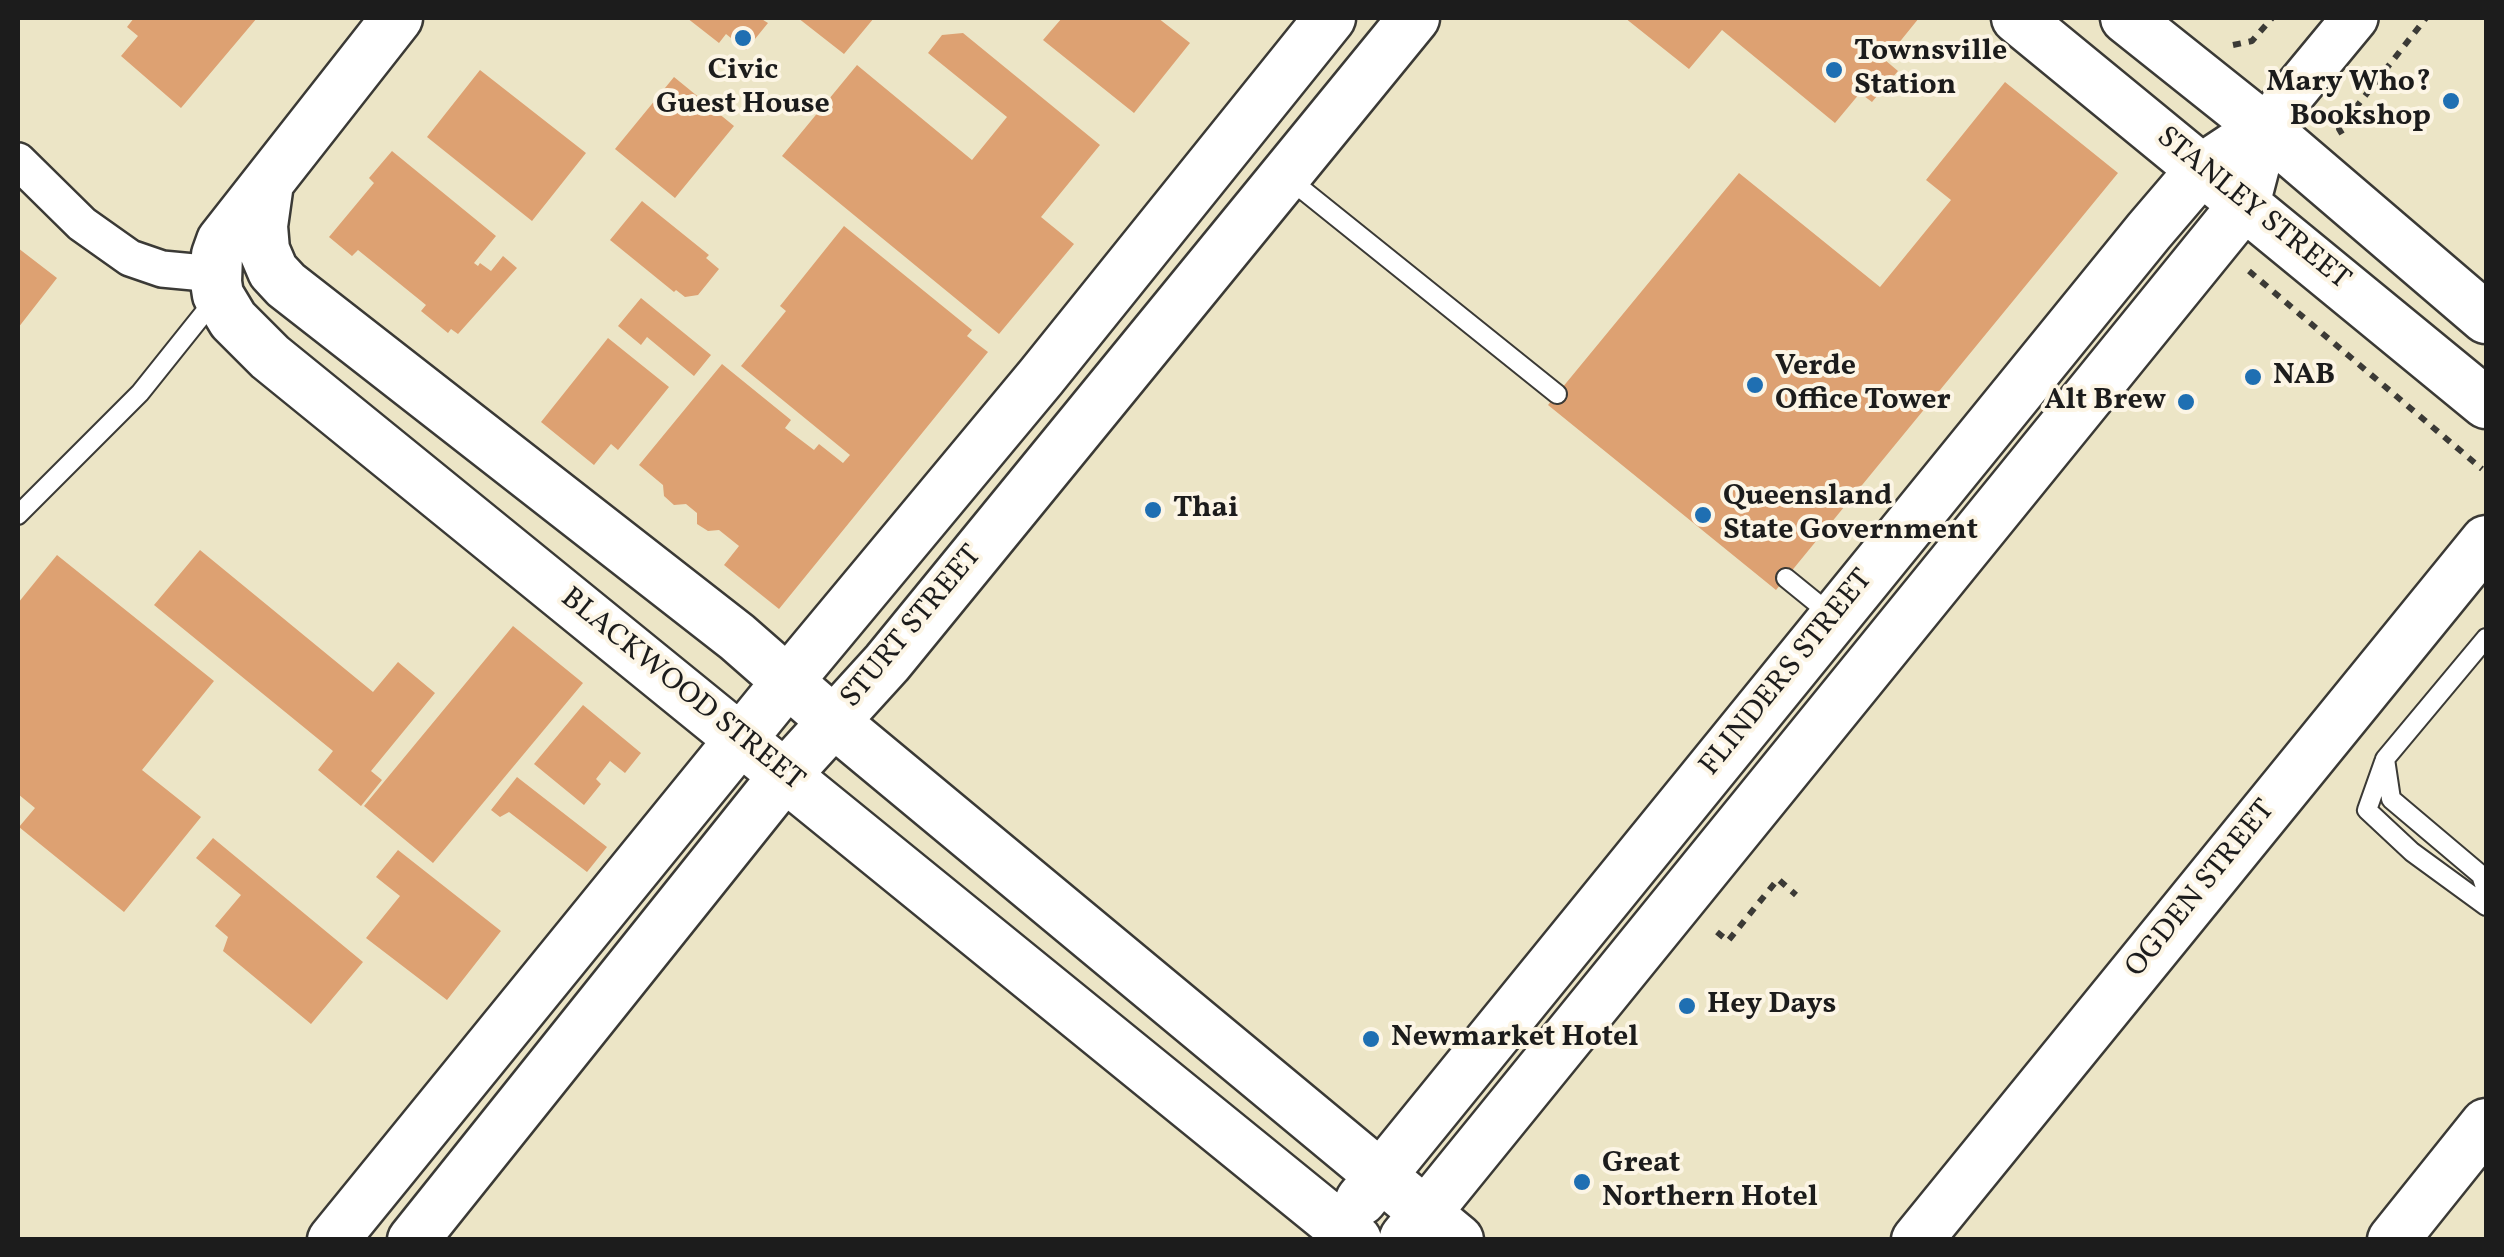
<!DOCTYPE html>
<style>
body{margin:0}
#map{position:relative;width:2504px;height:1257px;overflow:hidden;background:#ece5c6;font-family:Vollkorn,serif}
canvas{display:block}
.frame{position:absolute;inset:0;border:20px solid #1c1c1c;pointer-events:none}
</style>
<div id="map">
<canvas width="2504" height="1257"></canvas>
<div class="frame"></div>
</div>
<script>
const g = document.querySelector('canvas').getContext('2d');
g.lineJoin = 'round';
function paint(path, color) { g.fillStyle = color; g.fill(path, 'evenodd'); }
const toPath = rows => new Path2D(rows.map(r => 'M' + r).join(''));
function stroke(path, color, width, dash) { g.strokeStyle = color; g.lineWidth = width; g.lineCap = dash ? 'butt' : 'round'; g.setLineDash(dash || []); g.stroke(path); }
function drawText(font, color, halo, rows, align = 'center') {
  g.font = font + ' Vollkorn,serif'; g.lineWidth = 8; g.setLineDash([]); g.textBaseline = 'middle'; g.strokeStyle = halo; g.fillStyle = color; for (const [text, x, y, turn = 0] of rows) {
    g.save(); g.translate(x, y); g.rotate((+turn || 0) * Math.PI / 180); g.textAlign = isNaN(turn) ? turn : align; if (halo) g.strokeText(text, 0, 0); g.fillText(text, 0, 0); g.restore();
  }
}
const building = toPath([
 [134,18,257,18,181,108,121,56,138,36,127,27],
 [687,18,760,18,768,23,746,50,726,34,719,43],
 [798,18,874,18,844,54],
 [1062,18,1158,18,1190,43,1134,113,1043,40],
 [1625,18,1919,18,1885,60,1898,71,1872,102,1860,93,1835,123,1722,30,1689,69],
 [963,33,1100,145,1041,217,1074,244,999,334,782,156,857,65,972,160,1007,117,928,53,942,35],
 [480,70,586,153,532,221,427,137],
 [674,77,734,126,675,198,615,149],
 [2005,82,2118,173,1776,590,1548,405,1739,173,1880,287,1951,200,1926,180],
 [392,151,496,236,474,263,478,266,480,263,491,271,503,256,517,268,458,334,451,329,448,333,421,311,426,305,358,250,352,256,329,237,374,183,369,178],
 [642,201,709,255,706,258,719,269,698,295,685,297,676,290,674,292,610,240],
 [844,226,972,330,967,336,988,352,779,609,724,565,739,546,719,530,708,531,697,524,697,513,686,504,674,505,664,496,663,485,639,465,722,364,791,420,785,428,814,450,819,444,843,463,850,455,741,366,786,311,780,306],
 [18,248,57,278,18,328],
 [641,298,711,355,694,376,647,337,641,345,618,326],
 [608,338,669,387,618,450,611,444,594,465,541,422],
 [200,550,373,692,398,662,435,693,371,771,382,780,361,806,318,770,333,751,154,605],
 [57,555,214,681,142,770,201,817,124,912,19,827,35,808,18,794,18,603],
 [513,626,583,683,433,863,364,806],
 [583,705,641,753,625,773,610,761,596,779,601,784,584,805,534,764],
 [517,777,607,847,587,872,509,812,500,817,491,810],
 [213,838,363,962,311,1024,223,951,228,937,215,926,241,895,196,858],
 [398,850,501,931,447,1000,366,938,400,896,376,877]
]);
const path = toPath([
 [2233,45,2252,41,2272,18],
 [2342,134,2339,129,2426,18],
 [2249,271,2482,469],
 [1717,932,1728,941,1778,879,1796,895]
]);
const service = toPath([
 [1288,178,1557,394],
 [18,515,140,393,216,298],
 [1786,578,1834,617],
 [2486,638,2385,759,2391,799,2481,875,2486,890],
 [2384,762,2367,810,2412,852,2486,906]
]);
const minor = toPath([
 [18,161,82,224,130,258,162,269,215,274]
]);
const tertiary = toPath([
 [2264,128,2355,18]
]);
const secondary = toPath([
 [397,18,222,241,217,255,216,282,218,295,233,320,270,357,1356,1240],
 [2017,18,2486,403],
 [2126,18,2264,128,2486,318],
 [268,183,262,226,264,250,273,271,286,285,737,637,834,722,1458,1240],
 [1361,1200,2149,231,2202,169,2264,128],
 [1405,1238,2244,205,2264,128],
 [333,1240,788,681,1041,377,1330,18],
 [413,1240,785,775,887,663,1414,18],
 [1917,1240,2486,541],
 [2393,1240,2486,1124]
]);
const markers = [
 [743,38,10,"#1f6fb2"],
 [1834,70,10,"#1f6fb2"],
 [2451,101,10,"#1f6fb2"],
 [2253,377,10,"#1f6fb2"],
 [1755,385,10,"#1f6fb2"],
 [2186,402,10,"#1f6fb2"],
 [1153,510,10,"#1f6fb2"],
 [1703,515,10,"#1f6fb2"],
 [1687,1006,10,"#1f6fb2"],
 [1371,1039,10,"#1f6fb2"],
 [1582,1182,10,"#1f6fb2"]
];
const poiNames = [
 ["Townsville",1854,53],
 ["Station",1854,87],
 ["Civic",743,72,"center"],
 ["Guest House",743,106,"center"],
 ["Mary Who?",2431,84,"right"],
 ["Bookshop",2431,118,"right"],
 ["Verde",1775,368],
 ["Office Tower",1775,402],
 ["NAB",2273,377],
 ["Alt Brew",2166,402,"right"],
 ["Queensland",1723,498],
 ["State Government",1723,532],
 ["Thai",1173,510],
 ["Hey Days",1707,1006],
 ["Newmarket Hotel",1391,1039],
 ["Great",1602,1165],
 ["Northern Hotel",1602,1199]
];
const streetNames = [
 ["STANLEY STREET",2252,210,39],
 ["STURT STREET",913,628,-50],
 ["FLINDERS STREET",1788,674,-51],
 ["BLACKWOOD STREET",681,691,39],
 ["OGDEN STREET",2202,890,-51]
];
paint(building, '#dda172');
stroke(service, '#3b3a36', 22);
stroke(minor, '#3b3a36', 40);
stroke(tertiary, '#3b3a36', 50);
stroke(secondary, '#3b3a36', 55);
stroke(path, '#3b3a36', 6, [8, 8]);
stroke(service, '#fff', 18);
stroke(minor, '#fff', 35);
stroke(tertiary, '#fff', 45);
stroke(secondary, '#fff', 50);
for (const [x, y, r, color] of markers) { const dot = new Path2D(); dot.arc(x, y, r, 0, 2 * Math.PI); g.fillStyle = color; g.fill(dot); stroke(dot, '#fcf5e5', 4); }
drawText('bold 30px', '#1c1c1c', '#fcf5e5', poiNames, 'left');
drawText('30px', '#1c1c1c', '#fcf5e5', streetNames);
</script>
